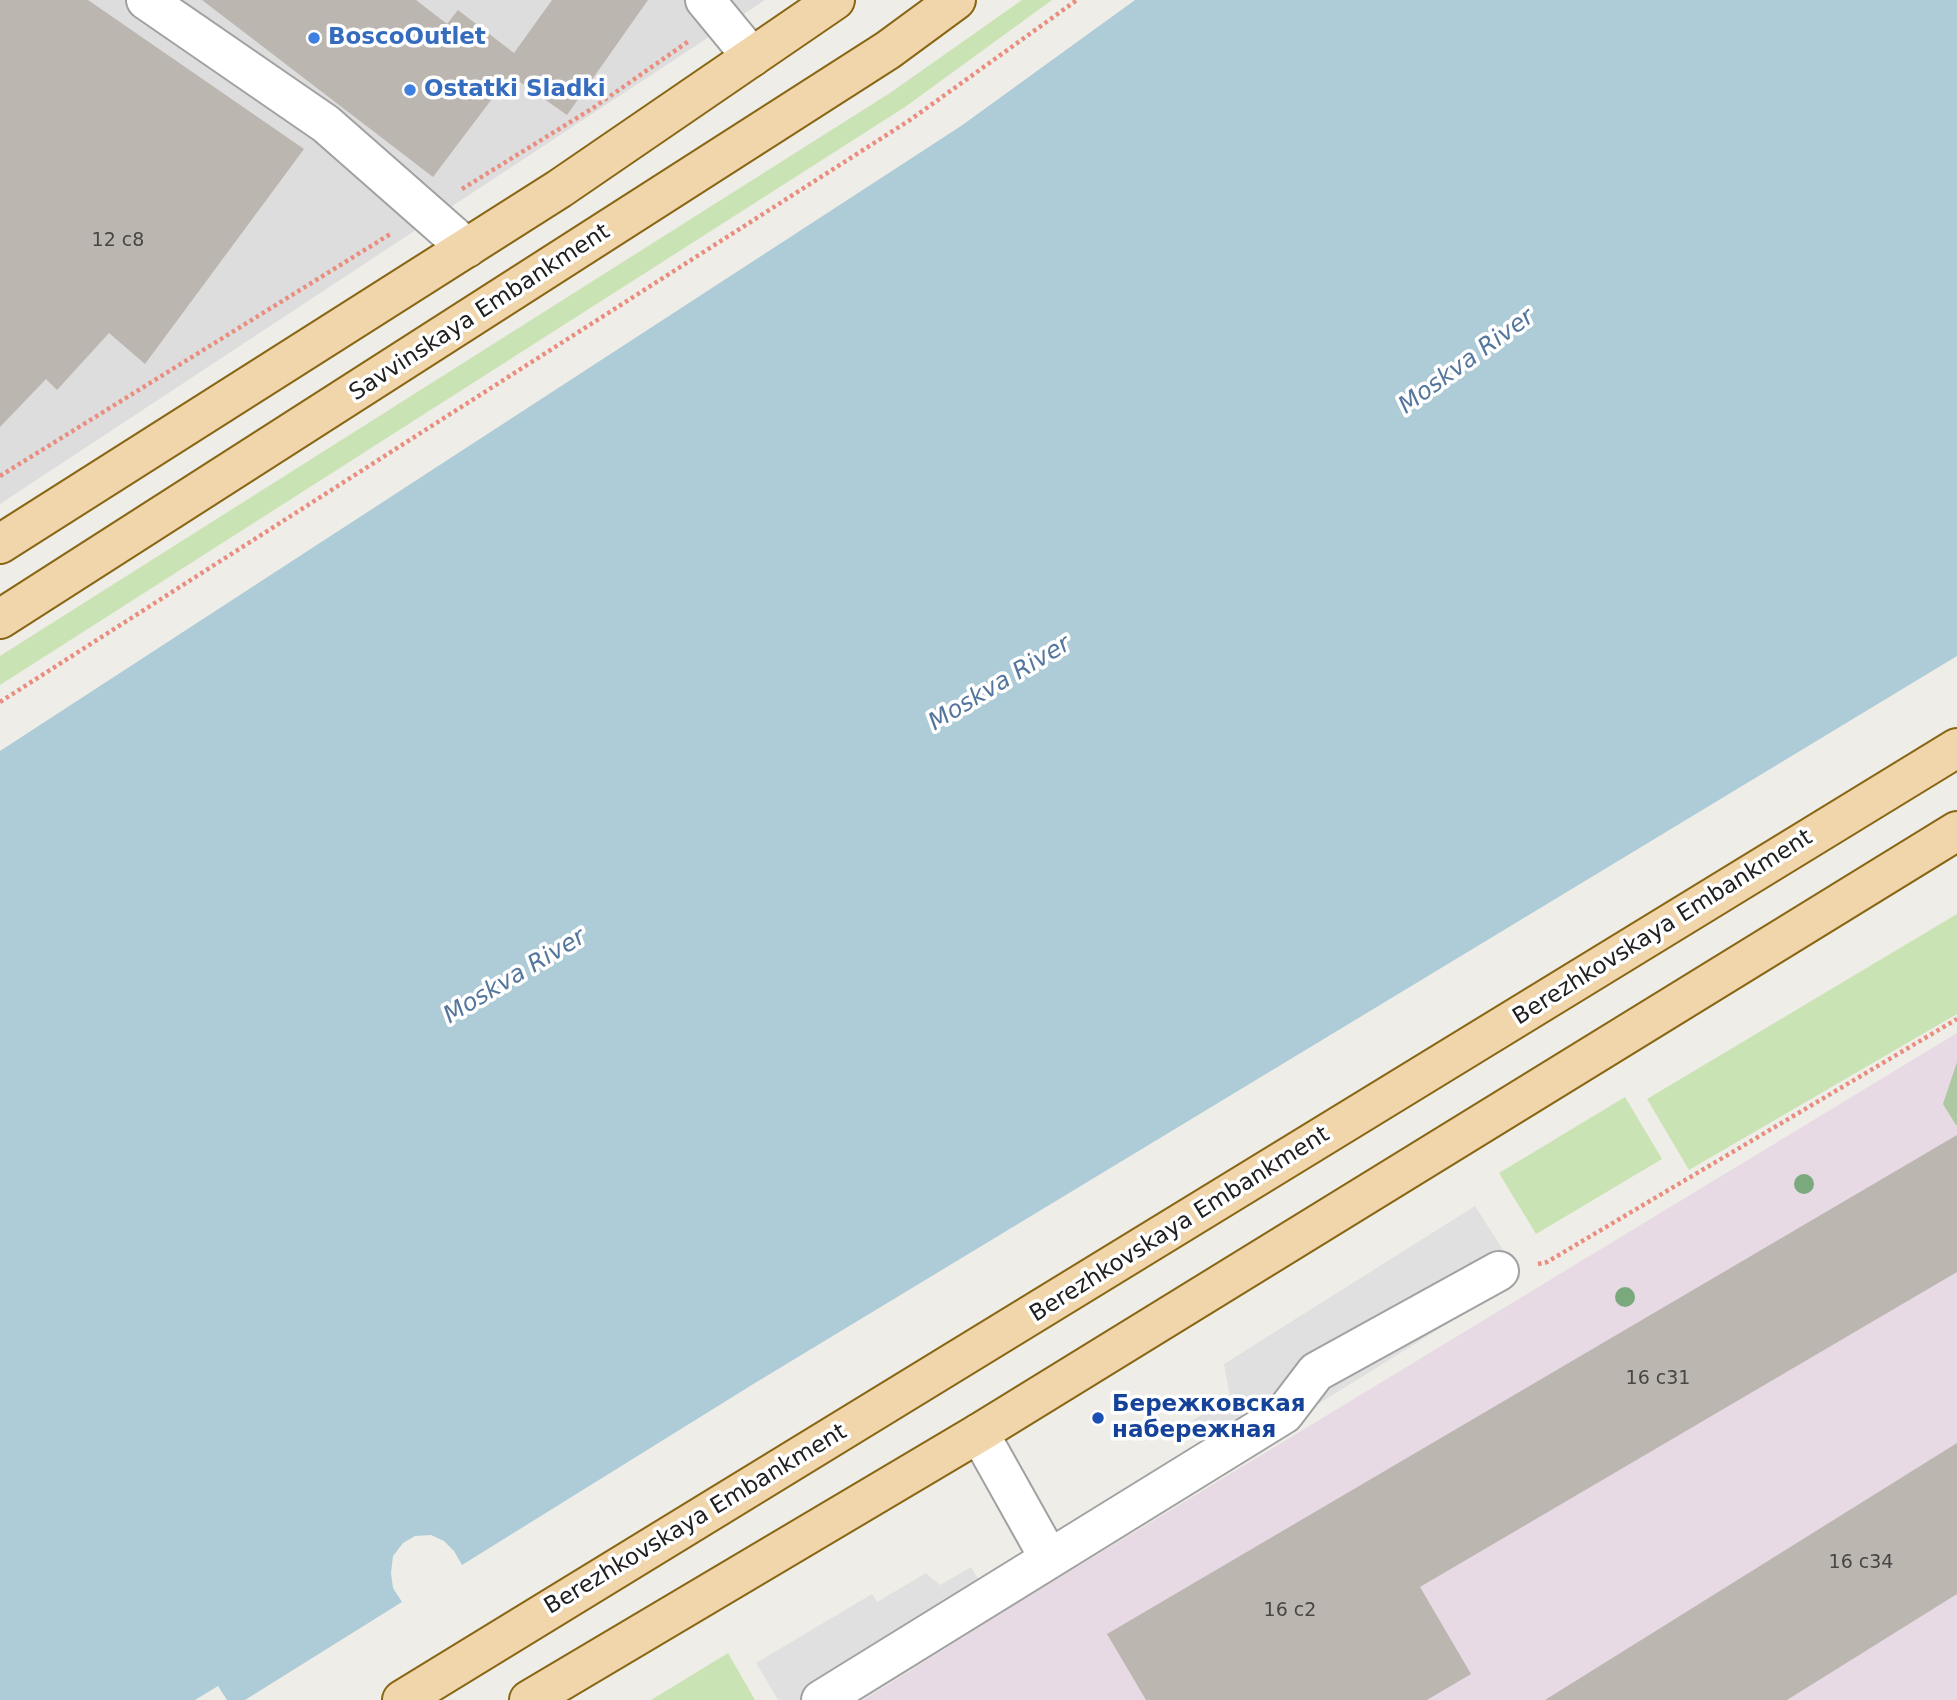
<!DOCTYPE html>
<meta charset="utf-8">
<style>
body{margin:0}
canvas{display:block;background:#efede8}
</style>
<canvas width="1957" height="1700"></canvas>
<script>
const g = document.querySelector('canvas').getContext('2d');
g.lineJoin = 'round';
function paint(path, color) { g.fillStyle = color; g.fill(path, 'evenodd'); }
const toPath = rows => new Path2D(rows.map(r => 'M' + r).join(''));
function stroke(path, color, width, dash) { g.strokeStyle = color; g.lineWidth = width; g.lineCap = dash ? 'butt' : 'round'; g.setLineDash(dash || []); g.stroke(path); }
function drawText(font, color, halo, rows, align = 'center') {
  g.font = font + ' "DejaVu Sans",sans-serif'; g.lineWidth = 7; g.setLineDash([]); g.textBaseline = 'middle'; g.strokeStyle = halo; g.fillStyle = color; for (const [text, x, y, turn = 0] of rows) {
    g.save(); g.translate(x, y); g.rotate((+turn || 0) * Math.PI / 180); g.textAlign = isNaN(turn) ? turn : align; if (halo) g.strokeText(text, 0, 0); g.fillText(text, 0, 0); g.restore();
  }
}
const residential = toPath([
 [0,0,765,0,0,504]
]);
const industrial = toPath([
 [1957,1033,1957,1700,863,1700,1029,1596]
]);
const grass = toPath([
 [1022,0,1052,0,905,107,0,685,0,656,890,93],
 [1957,914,1957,1014,1689,1170,1647,1099],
 [1625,1097,1662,1159,1536,1234,1499,1173],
 [728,1653,755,1700,651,1700]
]);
const forest = toPath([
 [1957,1062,1957,1125,1956,1125,1943,1104]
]);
const parking = toPath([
 [1475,1206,1521,1278,1220,1465,1193,1420,1230,1397,1224,1364],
 [971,1567,994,1605,835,1700,778,1700,756,1663,872,1594,877,1602,926,1573,940,1585]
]);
const water = toPath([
 [1135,0,1957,0,1957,656,755,1383,462,1565,454,1551,444,1541,431,1535,415,1536,403,1543,393,1556,391,1573,393,1588,402,1602,245,1700,227,1700,218,1686,195,1700,0,1700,0,751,961,126]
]);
const building = toPath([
 [0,0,88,0,304,149,145,364,109,333,57,390,46,379,0,427],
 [202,0,416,0,447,24,458,10,514,53,552,0,648,0,567,115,510,75,433,177],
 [1957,1135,1957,1272,1420,1587,1471,1674,1427,1700,1146,1700,1107,1634],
 [1957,1443,1957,1594,1787,1700,1545,1700]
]);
const path = toPath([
 [462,189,593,108,689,41],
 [0,476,392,233],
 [0,702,910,120,1077,0],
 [1538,1264,1547,1262,1957,1019]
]);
const minor = toPath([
 [146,0,326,124,467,248],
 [705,0,752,57],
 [979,1433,1049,1558],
 [821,1700,1284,1414,1316,1372,1499,1271]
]);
const major = toPath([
 [0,544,559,189,835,0],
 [0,619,888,50,956,0],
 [402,1700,1957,748],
 [529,1700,979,1433,1957,831]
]);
const trees = [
 [1804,1184],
 [1625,1297]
];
const markers = [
 [314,38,7,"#3f7fe0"],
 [410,90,7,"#3f7fe0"],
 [1098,1418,7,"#1a4fb4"]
];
const numberNames = [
 ["12 с8",118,241],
 ["16 с31",1658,1379],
 ["16 с34",1861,1563],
 ["16 с2",1290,1611]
];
const shopNames = [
 ["BoscoOutlet",328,38],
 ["Ostatki Sladki",424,90]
];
const streetNames = [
 ["Savvinskaya Embankment",480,313,-33],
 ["Berezhkovskaya Embankment",1663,928,-32],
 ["Berezhkovskaya Embankment",1180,1225,-32],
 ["Berezhkovskaya Embankment",696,1520,-31]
];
const transitNames = [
 ["Бережковская",1112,1405],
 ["набережная",1112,1431]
];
const waterNames = [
 ["Moskva River",1467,362,-36],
 ["Moskva River",1000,684,-31],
 ["Moskva River",515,977,-31]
];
paint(residential, '#dedddd');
paint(industrial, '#e7dae4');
paint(grass, '#c9e3b4');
paint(forest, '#acc9a2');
paint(parking, '#e0e0e0');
paint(water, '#aeccd7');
paint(building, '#bcb6b1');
stroke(minor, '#a1a1a1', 42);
stroke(major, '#886613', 42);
stroke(path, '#e98e7f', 4.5, [3.5, 3.5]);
stroke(minor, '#fff', 38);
stroke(major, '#f1d5ab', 38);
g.fillStyle = '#7aa97d';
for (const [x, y] of trees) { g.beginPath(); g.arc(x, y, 10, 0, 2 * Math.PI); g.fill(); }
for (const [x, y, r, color] of markers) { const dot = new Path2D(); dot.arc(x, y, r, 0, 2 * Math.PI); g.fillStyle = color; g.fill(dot); stroke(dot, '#fff', 2.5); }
drawText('19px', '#474644', null, numberNames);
drawText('bold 23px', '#366cbe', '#fff', shopNames, 'left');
drawText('23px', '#202020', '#fff', streetNames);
drawText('bold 23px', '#164399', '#fff', transitNames, 'left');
drawText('italic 24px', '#54769d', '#fff', waterNames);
</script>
